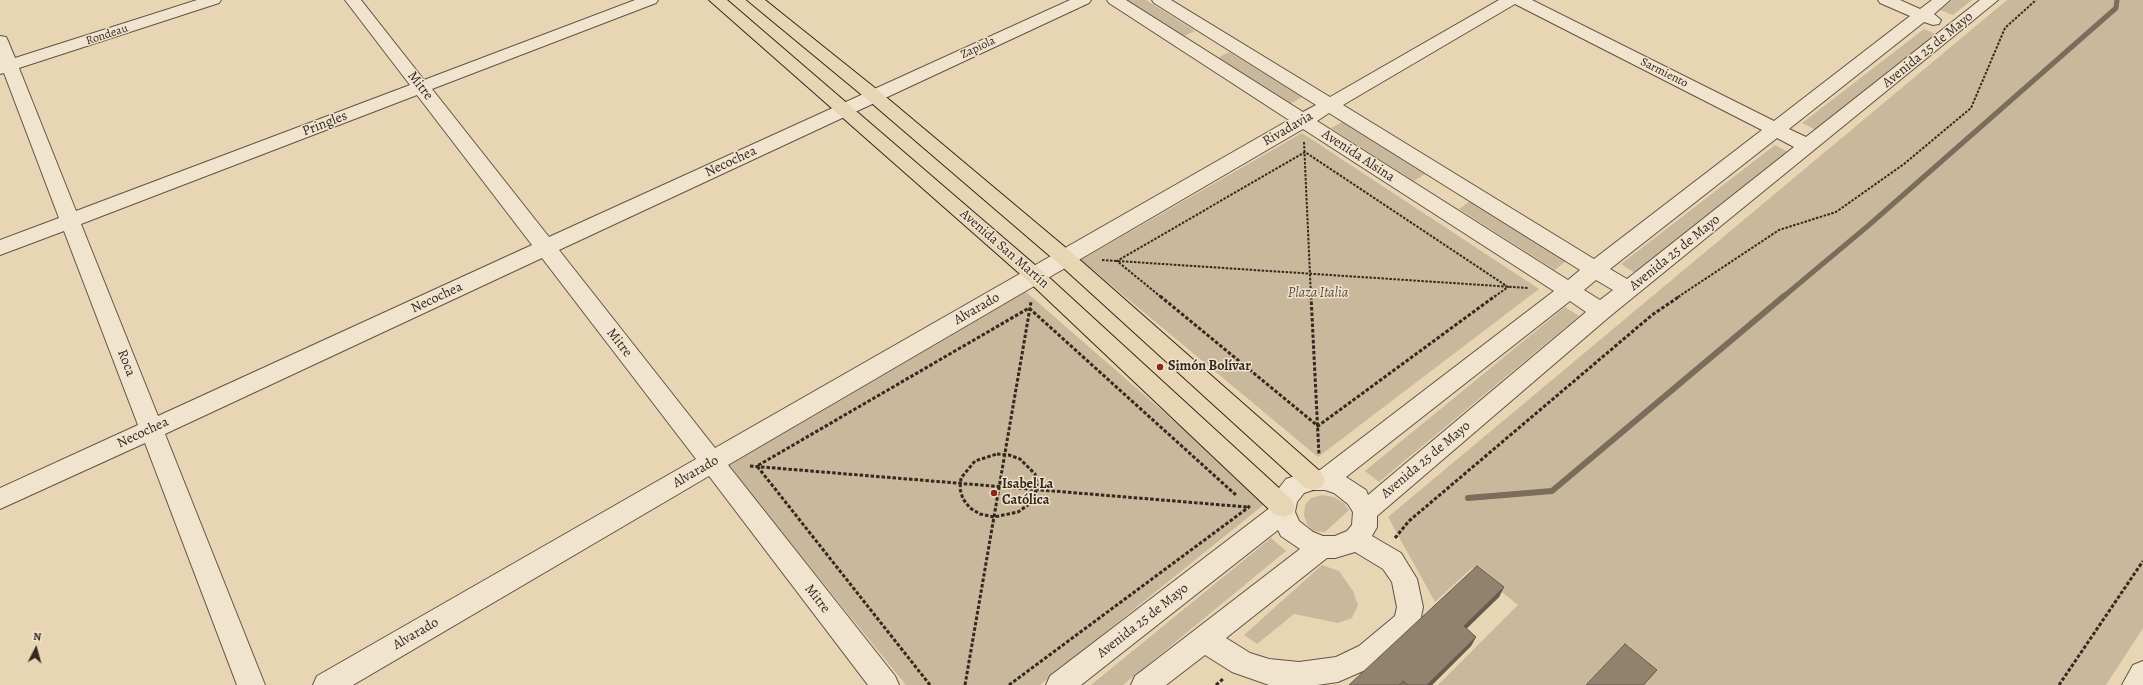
<!DOCTYPE html>
<meta charset="utf-8">
<style>
body{margin:0}
#map{position:relative;width:2143px;height:685px;overflow:hidden;background:#e8d5b4;font-family:Alegreya,serif}
canvas{display:block}
.north{position:absolute;left:16px;top:629px;width:40px;height:40px;-webkit-text-stroke:3px #f0e4ce;paint-order:stroke;rotate:6deg;font-size:11px;font-weight:700;line-height:16px;text-align:center;color:#342821}
.north::after{content:'';display:block;margin:auto;width:14px;height:18px;background:#342821;clip-path:polygon(50% 0,100% 100%,50% 72%,0 100%)}
</style>
<div id="map">
<canvas width="2143" height="685"></canvas>
<div class="north">N</div>
</div>
<script>
const g = document.querySelector('canvas').getContext('2d');
g.lineJoin = 'round';
function paint(path, color) { g.fillStyle = color; g.fill(path, 'evenodd'); }
const toPath = rows => new Path2D(rows.map(r => 'M' + r).join(''));
function stroke(path, color, width, dash) { g.strokeStyle = color; g.lineWidth = width; g.lineCap = dash ? 'butt' : 'round'; g.setLineDash(dash || []); g.stroke(path); }
function drawText(font, color, halo, rows, align = 'center') {
  g.font = font + ' Alegreya,serif'; g.lineWidth = 3; g.setLineDash([]); g.textBaseline = 'middle'; g.strokeStyle = halo; g.fillStyle = color; for (const [text, x, y, turn = 0] of rows) {
    g.save(); g.translate(x, y); g.rotate((+turn || 0) * Math.PI / 180); g.textAlign = isNaN(turn) ? turn : align; if (halo) g.strokeText(text, 0, 0); g.fillText(text, 0, 0); g.restore();
  }
}
const green = toPath([
 [1126,0,1146,0,1195,31,1184,36],
 [1953,0,1972,0,1953,15,1940,10],
 [2007,0,2143,0,2143,628,2106,685,1438,685,1518,605,1472,568,1435,602,1388,517],
 [1924,29,1936,34,1816,130,1802,123],
 [1229,52,1302,97,1290,104,1218,58],
 [1342,122,1425,174,1414,181,1331,128],
 [1302,133,1539,289,1318,457,1081,260],
 [1775,145,1788,152,1635,273,1621,264],
 [1470,201,1566,261,1555,270,1459,209],
 [1026,292,1267,502,1040,685,906,685,728,466],
 [1565,307,1579,316,1379,482,1365,471],
 [1322,495,1334,497,1344,503,1349,510,1325,532,1313,531,1307,524,1304,515,1305,505,1311,498],
 [1271,538,1286,551,1123,685,1091,685],
 [1322,565,1339,571,1353,591,1358,605,1352,618,1338,623,1294,614,1257,644,1244,635]
]);
const streamFar1 = toPath([
 [1783,297,1869,225,2116,8,2117,0]
]);
const stream = toPath([
 [1468,498,1552,491,1784,296]
]);
const pathFar1 = toPath([
 [1304,142,1311,297],
 [1102,260,1528,288],
 [1161,297,1117,261,1305,152,1508,287,1494,297],
 [1678,297,1779,230,1836,212,1904,164,1971,108,2005,28,2036,0]
]);
const path = toPath([
 [1160,296,1318,426,1495,296],
 [1311,296,1319,455],
 [997,454,1009,455,1020,459,1035,474,1037,484,1035,495,1028,505,1018,512,994,517,980,514,970,508,963,499,960,489,961,478,975,461,997,454],
 [750,466,1247,507],
 [1395,538,1409,521,1652,315,1680,296],
 [930,685,757,466,1029,308,1237,496],
 [965,685,1031,302],
 [1009,685,1249,507,1246,505],
 [1216,685,1223,679],
 [2059,685,2143,561]
]);
const minor = toPath([
 [197,0,221,0,219,3,19,68,76,211,410,85,345,0,361,0,424,80,635,0,658,0,656,3,432,89,549,237,1070,0,1091,0,1089,3,559,250,715,448,1289,120,1109,3,1107,0,1126,0,1303,112,1316,105,1154,3,1152,0,1171,0,1330,97,1499,0,1532,0,1774,121,1910,16,1880,3,1878,0,1900,0,1920,9,1932,0,1950,0,1934,14,1941,20,1939,24,1933,25,1924,22,1789,129,1806,137,1980,0,1998,0,1609,317,1377,516,1377,527,1372,536,1401,553,1417,579,1423,607,1420,622,1416,631,1379,664,1338,682,1317,685,1269,685,1232,672,1205,655,1166,685,1131,685,1135,676,1300,549,1281,536,1278,530,1081,685,1046,685,1050,676,1271,507,1276,492,1286,479,1313,470,1320,470,1554,291,1303,129,728,465,895,676,899,685,868,685,709,476,353,685,313,685,317,676,696,459,542,258,165,434,265,685,237,685,145,443,0,509,0,488,138,425,64,231,0,255,0,240,59,218,4,73,0,74,0,36,6,37,8,41,15,58,197,0],
 [1515,4,1762,130,1594,259,1343,105,1515,4],
 [417,95,532,245,158,416,81,224,417,95],
 [1329,113,1580,270,1568,280,1317,121,1329,113],
 [1777,138,1794,147,1627,279,1610,269,1777,138],
 [1596,280,1613,290,1600,300,1584,290,1596,280],
 [1570,301,1586,312,1368,495,1366,490,1346,477,1570,301],
 [1313,490,1325,490,1334,493,1348,504,1353,512,1352,525,1347,531,1335,536,1323,536,1313,532,1299,521,1295,512,1297,502,1304,493,1313,490],
 [1355,552,1383,569,1392,582,1397,607,1395,616,1359,646,1336,657,1299,662,1269,659,1250,653,1226,638,1327,558,1335,558,1355,552],
 [2143,661,2143,685,2122,685,2133,665,2143,661]
]);
const major = toPath([
 [709,0,727,0,1042,271,1292,500,1295,507,1292,514,1283,517,1274,514,1028,281,709,0],
 [747,0,765,0,880,92,1072,253,1322,473,1325,480,1322,487,1313,490,1304,487,1058,263,868,100,747,0]
]);
const wall = toPath([
 [1504,587,1499,597,1466,629,1476,637,1471,646,1432,685,1349,685]
]);
const shadedWall = toPath([
 [1504,587,1499,597,1459,636,1464,626],
 [1476,637,1471,646,1432,685,1427,685],
 [1657,670,1644,685,1643,685]
]);
const building = toPath([
 [1477,566,1504,587,1464,626,1476,637,1427,685,1408,685,1403,681,1399,685,1349,685,1477,566],
 [1625,644,1657,670,1643,685,1586,685,1625,644]
]);
const markers = [
 [1160,367,4,"#8f2418"],
 [994,493,4,"#8f2418"]
];
const farStreetnames = [
 ["Rondeau",107,35,-18],
 ["Zapiola",978,48,-25],
 ["Sarmiento",1664,73,27]
];
const streetNames = [
 ["Avenida 25 de Mayo",1928,50,-39],
 ["Mitre",420,86,52],
 ["Pringles",325,124,-21],
 ["Rivadavia",1288,129,-30],
 ["Avenida Alsina",1358,156,33],
 ["Necochea",731,162,-25],
 ["Avenida San Martín",1004,249,41],
 ["Avenida 25 de Mayo",1675,253,-39],
 ["Necochea",437,298,-25],
 ["Alvarado",977,309,-30],
 ["Mitre",619,343,52],
 ["Roca",126,363,69],
 ["Necochea",143,433,-25],
 ["Avenida 25 de Mayo",1426,460,-40],
 ["Alvarado",696,472,-30],
 ["Mitre",817,599,52],
 ["Avenida 25 de Mayo",1143,621,-38],
 ["Alvarado",416,634,-30]
];
const parkNames = [
 ["Plaza Italia",1318,294]
];
const poiNames = [
 ["Simón Bolívar",1168,367],
 ["Isabel La",1002,485],
 ["Católica",1002,501]
];
paint(green, '#c9b89b');
stroke(streamFar1, '#7b6c5b', 5);
stroke(stream, '#7b6c5b', 6);
stroke(minor, '#615346', 2);
stroke(major, '#342821', 2);
stroke(pathFar1, '#342821', 2, [2.5, 1.5]);
stroke(path, '#342821', 3, [3.5, 2]);
paint(minor, '#f0e4ce');
paint(major, '#e8d5b4');
paint(wall, '#7e705e');
paint(shadedWall, '#665b4c');
paint(building, '#92826d');
stroke(building, '#665b4c', 1);
for (const [x, y, r, color] of markers) { const dot = new Path2D(); dot.arc(x, y, r, 0, 2 * Math.PI); g.fillStyle = color; g.fill(dot); stroke(dot, '#f0e4ce', 1.5); }
drawText('12px', '#342821', '#f0e4ce', farStreetnames);
drawText('14px', '#342821', '#f0e4ce', streetNames);
drawText('italic 14px', '#594c40', '#f0e4ce', parkNames);
drawText('bold 14px', '#342821', '#f0e4ce', poiNames, 'left');
</script>
